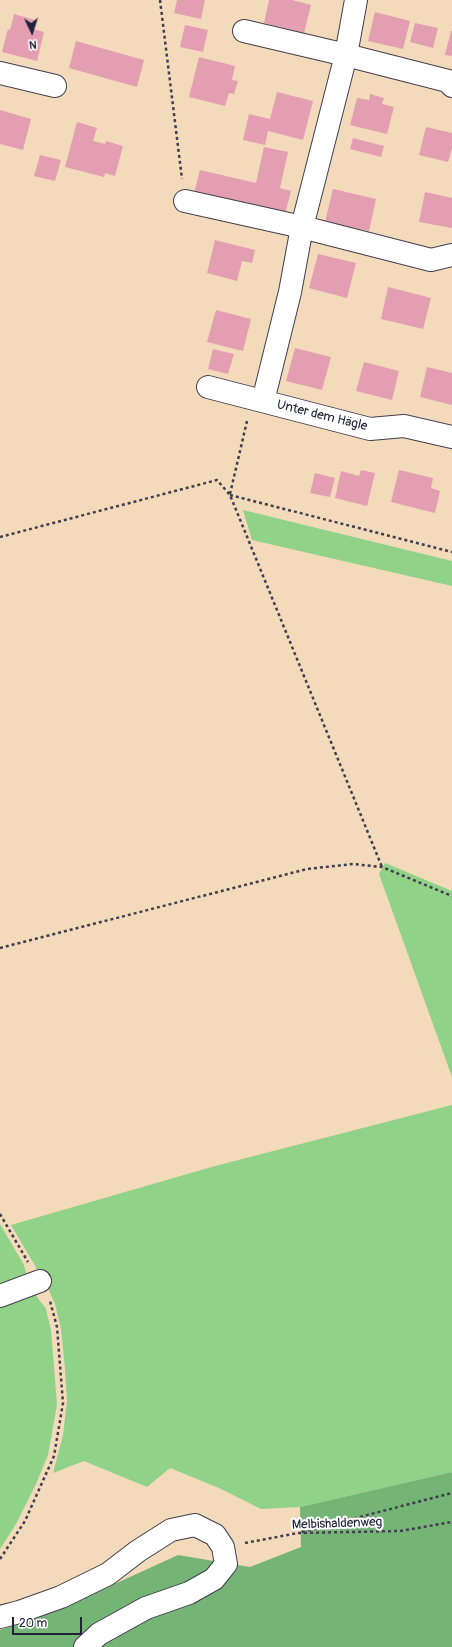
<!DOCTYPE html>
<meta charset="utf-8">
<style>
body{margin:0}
#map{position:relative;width:452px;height:1647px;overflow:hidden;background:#f2daba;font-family:Pangolin,sans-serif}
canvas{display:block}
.north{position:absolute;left:12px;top:12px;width:40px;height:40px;-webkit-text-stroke:3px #fff;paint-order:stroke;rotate:176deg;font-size:11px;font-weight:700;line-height:16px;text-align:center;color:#22223b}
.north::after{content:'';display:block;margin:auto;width:14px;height:18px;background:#22223b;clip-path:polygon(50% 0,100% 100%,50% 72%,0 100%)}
.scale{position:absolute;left:12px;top:1617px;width:70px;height:18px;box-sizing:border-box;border:2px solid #22223b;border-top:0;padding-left:5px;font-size:12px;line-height:14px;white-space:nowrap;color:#22223b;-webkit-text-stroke:3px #fff;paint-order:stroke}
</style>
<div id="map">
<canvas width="452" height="1647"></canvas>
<div class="north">N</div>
<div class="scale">20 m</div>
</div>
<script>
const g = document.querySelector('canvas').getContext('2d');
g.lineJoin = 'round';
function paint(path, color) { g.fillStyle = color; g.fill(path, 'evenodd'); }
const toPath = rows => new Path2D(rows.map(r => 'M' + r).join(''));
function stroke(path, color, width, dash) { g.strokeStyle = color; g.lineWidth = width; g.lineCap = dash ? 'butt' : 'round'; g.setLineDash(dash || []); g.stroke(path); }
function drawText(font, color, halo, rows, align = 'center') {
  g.font = font + ' Pangolin,sans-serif'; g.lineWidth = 4; g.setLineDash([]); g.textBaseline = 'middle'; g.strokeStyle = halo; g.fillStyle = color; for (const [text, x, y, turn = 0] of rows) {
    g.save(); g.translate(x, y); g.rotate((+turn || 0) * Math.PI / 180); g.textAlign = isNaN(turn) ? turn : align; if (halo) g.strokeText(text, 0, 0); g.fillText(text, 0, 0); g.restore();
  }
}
const green = toPath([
 [243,510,452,561,452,586,252,540],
 [385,863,452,891,452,1077,379,874],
 [452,1105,452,1472,300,1507,261,1509,219,1488,170,1468,147,1487,84,1461,53,1473,63,1435,67,1401,65,1369,61,1329,55,1304,47,1286,11,1225,215,1166],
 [0,1224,24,1265,27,1276,0,1290],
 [35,1294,46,1309,51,1330,57,1405,48,1455,36,1484,16,1524,0,1549,0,1302]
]);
const forest = toPath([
 [452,1472,452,1647,0,1647,0,1630,60,1609,178,1555,250,1567,301,1547,300,1507]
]);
const building = toPath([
 [177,0,205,0,201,19,174,13],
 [269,0,292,0,311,5,304,33,264,23],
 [375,12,410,21,403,49,368,41],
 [14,14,35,20,33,29,44,32,37,61,2,52,8,29,10,30],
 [415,23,438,28,433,48,410,42],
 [185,25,208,30,203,52,180,47],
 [451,31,452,31,452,56,445,55],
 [76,41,144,60,137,87,69,68],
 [199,57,235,66,232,80,238,81,234,94,229,93,225,106,189,97],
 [277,92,313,101,303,140,268,131,265,145,243,140,249,114,270,119],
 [370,94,384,98,382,104,394,107,387,134,350,125,357,98,369,100],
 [0,110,31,119,23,150,0,144],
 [77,122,97,128,93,141,105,144,106,141,123,146,115,176,105,173,104,177,65,167],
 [426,127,452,133,452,148,448,162,419,155],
 [353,138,384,146,381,157,350,149],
 [264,147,288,152,280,188,291,191,285,214,194,193,200,170,256,183],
 [40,155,61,160,55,181,34,176],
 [333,189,376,199,369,231,325,222],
 [425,192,452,198,452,228,419,222],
 [215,240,255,250,252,263,242,261,237,281,207,273],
 [318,254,356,263,347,298,309,288],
 [388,287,431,298,423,329,381,319],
 [216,310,251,319,243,351,207,342],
 [295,348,331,357,322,390,286,381],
 [213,349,234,354,228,374,208,369],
 [364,362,399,371,392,400,356,391],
 [427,367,452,373,452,405,420,397],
 [361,470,375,473,367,506,335,498,341,471,359,476],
 [399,470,433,478,431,488,440,491,435,513,391,502],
 [315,473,335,478,330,497,310,493]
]);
const path = toPath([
 [160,0,182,179],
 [230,494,247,421],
 [230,495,452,552],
 [0,537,217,480,230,495,382,867],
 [0,948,307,869,353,864,382,867,452,896],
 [0,1214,28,1262],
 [302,1532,452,1493],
 [245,1543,298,1533,400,1531,452,1522],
 [0,1559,25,1521,54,1456,63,1403,57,1327,50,1301]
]);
const minor = toPath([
 [244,31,346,55,448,81,452,86],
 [0,73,55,86],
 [185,201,302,227,431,260,452,255],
 [208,387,370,429,404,426,452,437],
 [263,401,290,292,302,227,346,55,356,0],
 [0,1296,40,1281],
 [0,1617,19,1612,61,1597,108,1574,138,1551,171,1530,195,1525,215,1535,223,1547,226,1564,214,1579,189,1593,146,1608,99,1634,85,1647]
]);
const streetNames = [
 ["Unter dem Hägle",322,416,14],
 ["Melbishaldenweg",337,1524,-2]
];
paint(green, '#91d289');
paint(forest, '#74b475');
paint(building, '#e39eb2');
stroke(minor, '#413e4e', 24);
stroke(path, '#413e4e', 2.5, [3, 3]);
stroke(minor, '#fff', 22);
drawText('13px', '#22223b', '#fff', streetNames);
</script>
